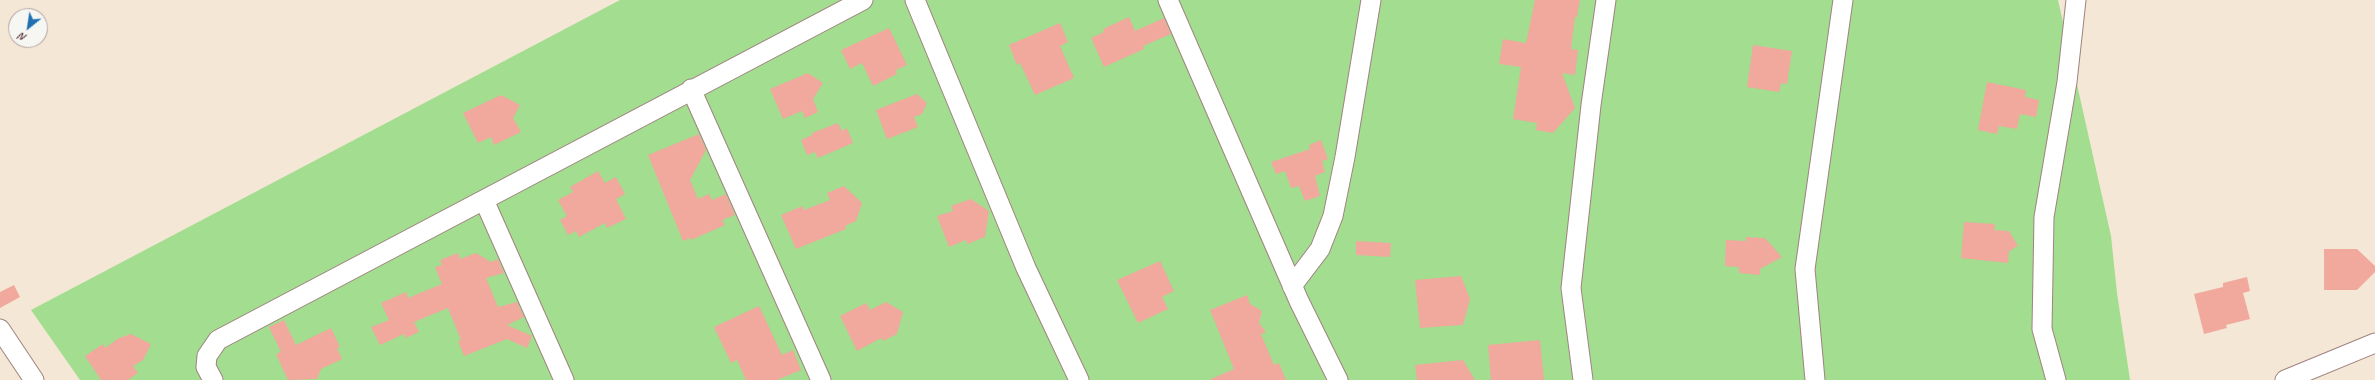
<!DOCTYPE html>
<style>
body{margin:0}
#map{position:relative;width:2375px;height:380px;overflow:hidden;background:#f4e7d5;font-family:Caveat,sans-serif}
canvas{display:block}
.north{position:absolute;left:8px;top:8px;width:40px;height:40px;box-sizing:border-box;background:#f6f6f2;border:1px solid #b1a0a2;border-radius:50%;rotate:210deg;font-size:11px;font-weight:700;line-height:16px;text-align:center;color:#4a1f2b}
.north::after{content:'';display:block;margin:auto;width:14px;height:18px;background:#1f6fb2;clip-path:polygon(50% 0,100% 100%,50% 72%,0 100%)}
</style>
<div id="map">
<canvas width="2375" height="380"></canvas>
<div class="north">N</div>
</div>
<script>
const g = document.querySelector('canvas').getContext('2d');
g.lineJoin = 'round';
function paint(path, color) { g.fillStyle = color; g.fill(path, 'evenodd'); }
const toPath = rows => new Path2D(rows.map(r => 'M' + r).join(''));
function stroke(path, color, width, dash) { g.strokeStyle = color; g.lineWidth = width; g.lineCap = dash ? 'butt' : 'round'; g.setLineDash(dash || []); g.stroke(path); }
const green = toPath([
 [620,0,2058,0,2111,236,2117,293,2130,380,80,380,31,310]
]);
const building = toPath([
 [1535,0,1580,0,1577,17,1575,17,1571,49,1578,50,1575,75,1562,73,1575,108,1553,133,1536,130,1537,123,1513,119,1521,67,1499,64,1503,39,1526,43],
 [1129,17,1135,31,1164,18,1171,34,1143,46,1144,49,1104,67,1091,38,1104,32,1103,29],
 [1060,23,1068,42,1060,46,1074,78,1035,95,1020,63,1017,65,1009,45],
 [889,28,907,65,896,70,897,74,873,86,862,63,850,69,841,50],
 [1753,45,1792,51,1787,84,1781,83,1779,92,1747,87],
 [808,73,823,83,813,99,818,112,805,118,802,111,783,119,770,89],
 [1987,82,2026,90,2025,97,2039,100,2036,117,2020,114,2017,129,1999,126,1997,134,1978,130],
 [917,94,927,103,922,114,914,117,918,127,887,139,876,110],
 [501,95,520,105,513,118,521,132,494,145,491,137,478,143,463,113],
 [838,123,842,131,847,128,853,143,818,158,815,152,807,155,801,140,812,135,812,133],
 [699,134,706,150,690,180,698,199,709,194,712,200,726,194,735,215,722,220,725,225,691,240,690,238,683,241,648,155],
 [1321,140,1328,159,1322,161,1325,172,1315,176,1320,196,1305,201,1299,186,1291,188,1285,171,1276,174,1271,162,1310,149,1309,145],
 [598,171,605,183,616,177,625,194,616,199,626,219,607,228,605,223,579,237,576,231,568,235,560,220,567,216,558,200,573,192,570,187],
 [844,186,862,203,856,221,845,226,846,229,796,249,781,215,802,206,804,210,830,200,827,193],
 [971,199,989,211,985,237,967,244,966,240,949,247,937,216,953,211,951,206],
 [1964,222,1995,224,1994,230,2009,231,2018,246,2009,251,2008,263,1961,258],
 [1746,237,1765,238,1782,257,1760,269,1760,275,1739,273,1739,267,1725,266,1726,240,1746,241],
 [1356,241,1391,243,1390,257,1356,255],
 [2324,249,2357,249,2375,266,2375,272,2357,290,2324,290],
 [458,253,460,259,476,253,491,262,498,259,504,273,486,278,498,307,517,302,524,317,507,325,532,336,527,348,507,339,464,356,458,341,461,340,448,308,414,322,419,332,406,338,404,334,380,345,371,327,389,320,381,303,406,292,408,298,442,284,435,267,442,265,440,260],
 [1160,261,1174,291,1162,297,1168,309,1138,323,1117,280],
 [1461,276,1470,299,1463,325,1420,328,1415,280],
 [2247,277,2250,291,2243,293,2250,319,2226,325,2227,328,2204,334,2194,294,2223,287,2223,283],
 [14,285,20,297,0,308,0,292],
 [1247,295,1250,304,1262,311,1259,323,1266,332,1261,334,1274,365,1279,363,1286,380,1209,380,1234,369,1210,310],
 [886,302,903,312,897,334,883,341,881,338,857,351,840,316,866,303,870,310],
 [759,306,782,355,793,350,801,370,777,380,746,380,737,360,731,363,714,327],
 [284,320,296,345,331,328,340,347,337,348,342,359,321,369,317,379,288,380,276,354,281,352,269,327],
 [131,334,151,344,143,360,133,366,138,373,128,380,101,380,85,356,103,344,105,348,119,338],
 [1540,340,1544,380,1491,380,1488,345],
 [1463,360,1475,380,1417,380,1415,365]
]);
const minor = toPath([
 [915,0,1026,268,1079,380],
 [1168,0,1299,301,1338,380],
 [691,89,821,380],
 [484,200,564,380],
 [1292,286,1320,249,1333,216,1345,157,1371,0],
 [0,329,34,380],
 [213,380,206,367,207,356,218,340,863,0],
 [1583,380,1571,288,1591,105,1606,0],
 [1815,380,1805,269,1843,0],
 [2056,380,2042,329,2044,217,2067,82,2076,0],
 [2285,380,2375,343]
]);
paint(green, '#a3dd8f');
paint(building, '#f0a99c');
stroke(minor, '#9f8380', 21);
stroke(minor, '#fff', 19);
</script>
